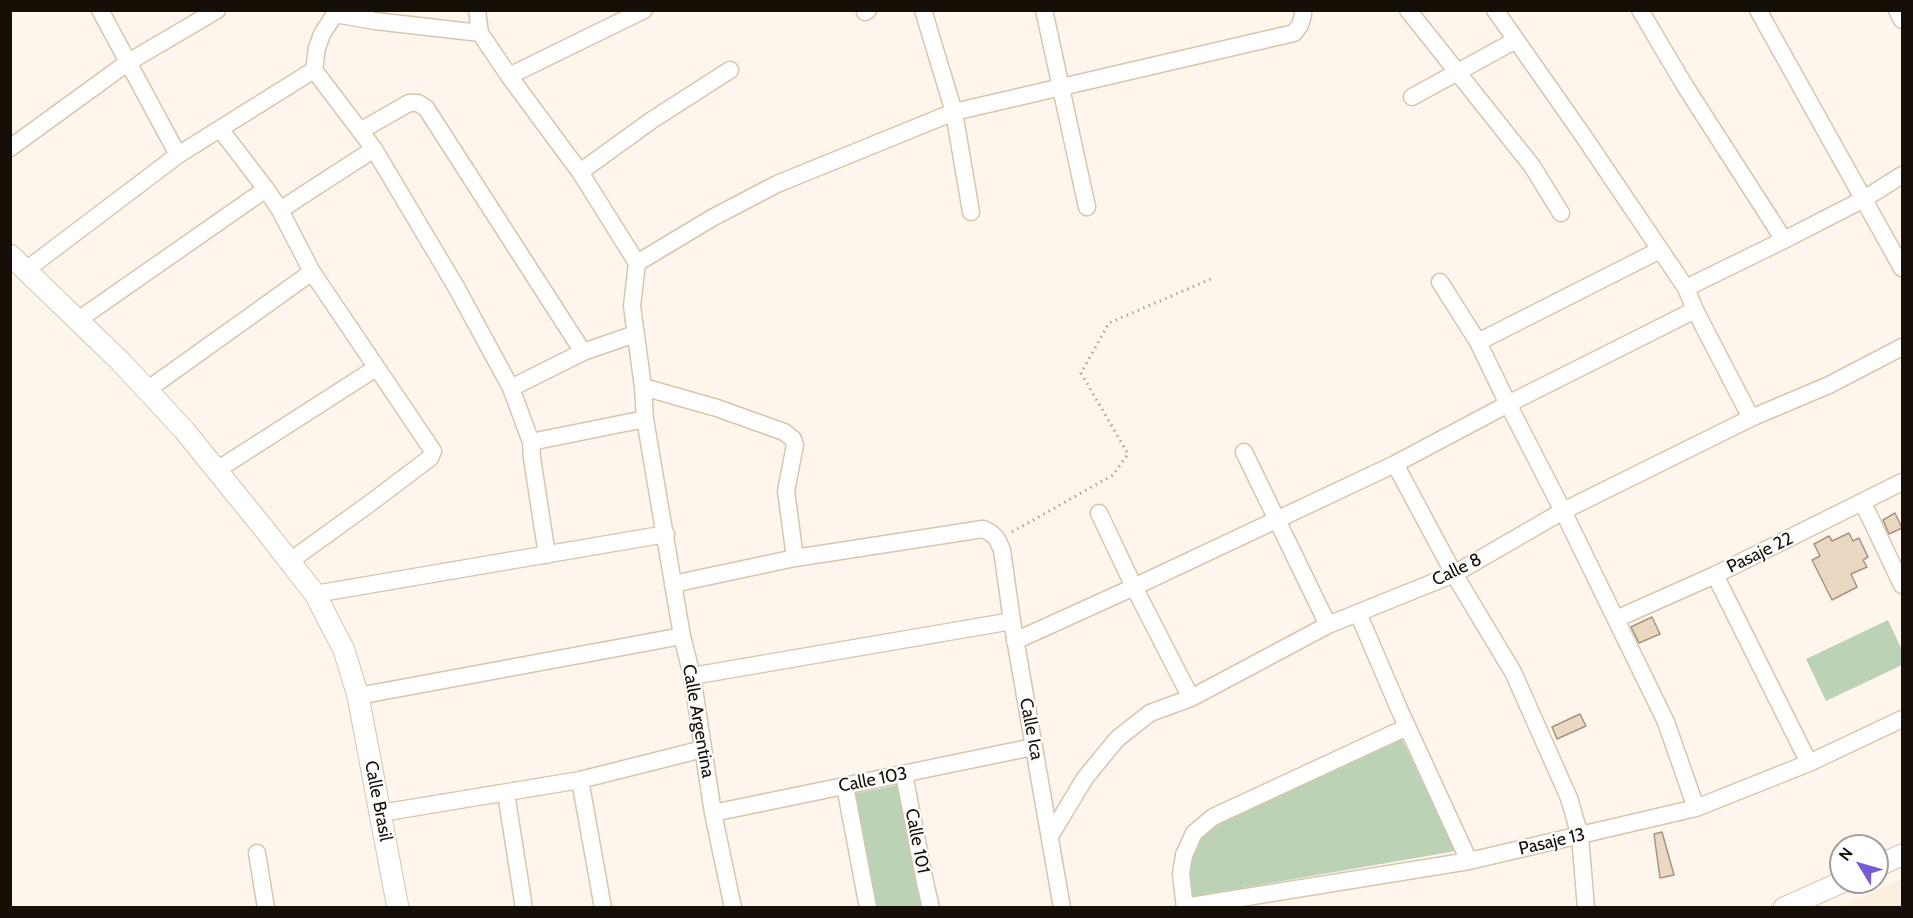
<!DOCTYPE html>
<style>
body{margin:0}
#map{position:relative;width:1913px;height:918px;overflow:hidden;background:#fef6ed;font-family:Cabin,sans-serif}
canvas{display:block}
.frame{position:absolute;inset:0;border:12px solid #150f07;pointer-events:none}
.north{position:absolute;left:1829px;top:834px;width:60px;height:60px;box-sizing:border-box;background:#fff;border:2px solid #a19f9c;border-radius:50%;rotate:307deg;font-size:16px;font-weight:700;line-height:24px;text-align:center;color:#150f07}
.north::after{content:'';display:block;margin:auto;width:21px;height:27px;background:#775ad4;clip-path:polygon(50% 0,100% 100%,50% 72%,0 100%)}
</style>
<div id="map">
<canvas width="1913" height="918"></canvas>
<div class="frame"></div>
<div class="north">N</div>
</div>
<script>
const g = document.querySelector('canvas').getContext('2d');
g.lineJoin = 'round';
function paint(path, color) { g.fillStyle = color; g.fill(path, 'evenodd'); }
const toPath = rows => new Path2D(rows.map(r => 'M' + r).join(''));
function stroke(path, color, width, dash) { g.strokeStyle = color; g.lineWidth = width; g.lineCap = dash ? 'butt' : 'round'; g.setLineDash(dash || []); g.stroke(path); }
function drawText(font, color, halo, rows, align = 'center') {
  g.font = font + ' Cabin,sans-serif'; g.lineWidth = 4.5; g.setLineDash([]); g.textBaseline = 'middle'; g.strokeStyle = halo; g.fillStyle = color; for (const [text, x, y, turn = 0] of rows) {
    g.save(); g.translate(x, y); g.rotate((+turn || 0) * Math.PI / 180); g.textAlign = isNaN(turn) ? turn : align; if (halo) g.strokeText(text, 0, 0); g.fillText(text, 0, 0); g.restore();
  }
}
const built = toPath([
 [1902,879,1902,907,1841,907]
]);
const green = toPath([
 [1888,620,1902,650,1902,665,1826,701,1806,659],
 [1401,737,1456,851,1190,897,1188,865,1200,837,1235,814],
 [898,785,921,907,873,907,853,794]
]);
const building = toPath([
 [1895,513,1902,528,1889,534,1883,520,1895,513],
 [1849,533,1853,541,1859,538,1868,557,1863,560,1867,567,1851,574,1857,587,1832,600,1812,560,1820,556,1814,544,1829,536,1832,541,1849,533],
 [1652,617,1660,634,1639,643,1631,627,1652,617],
 [1580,714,1586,726,1557,739,1552,727,1580,714],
 [1662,832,1674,875,1660,878,1654,834,1662,832]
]);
const path = toPath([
 [1012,532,1113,475,1128,454,1081,373,1109,323,1213,278]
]);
const minor = toPath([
 [100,10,178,155],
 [334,10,335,14,322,34,317,48,314,70,374,149,455,285,511,388,583,352,635,334],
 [477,10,480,33,509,76,580,172,637,263,632,306,643,387,645,419,682,636,692,676,713,813,733,908],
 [923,10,954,112,971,212],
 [1044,10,1087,207],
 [1408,10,1532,166,1561,213],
 [1495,10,1582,134,1686,288,1695,310,1751,418],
 [1640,10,1685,86,1784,240],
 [1758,10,1902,268],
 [1897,10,1902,20],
 [865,12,868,10],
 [335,14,375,21,480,33],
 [509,76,644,10],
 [1412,97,1516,40],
 [220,129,266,189,280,210,312,272,433,451,430,458,369,504,290,561],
 [360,131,409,103,418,103,426,108,583,352],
 [10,148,127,63,217,10],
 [580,172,652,120,730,70],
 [280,210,374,149],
 [637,263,712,218,777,184,954,112,1294,33,1300,25,1303,15,1303,10],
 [26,270,178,155,314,70],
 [1440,282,1478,342,1508,404,1563,511,1666,722,1696,808],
 [1686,288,1784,240,1864,199,1902,175],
 [78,320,266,189],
 [1478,342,1660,250],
 [643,387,717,408,784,432,793,439,795,445,786,491,795,558],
 [511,388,531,442,532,458,547,555],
 [147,390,312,272],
 [531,442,645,419],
 [1244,452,1328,625],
 [1395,464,1454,574,1513,672,1569,798,1580,836,1586,908],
 [217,470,376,368],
 [1863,503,1902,585],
 [1099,513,1134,587,1191,698],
 [1715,575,1809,763],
 [673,584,795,558,970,531,983,529,991,533,997,539,1002,550,1012,621,1062,908],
 [315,594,666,534],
 [1358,613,1400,711,1469,861],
 [1616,619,1715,575,1902,482],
 [1015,641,1134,587,1395,464,1508,404,1695,310],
 [692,676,1012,621],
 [358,696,682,636],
 [904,774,925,882,931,908],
 [580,780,603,908],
 [845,786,868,908],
 [506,793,524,908],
 [381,813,580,780,703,749],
 [713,813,1033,747],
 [1050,836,1085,778,1117,739,1150,713,1191,698,1328,625,1454,574,1563,511,1751,418,1829,385,1902,347],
 [257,853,266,908],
 [1185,907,1469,861,1696,808,1809,763,1902,719],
 [1185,908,1181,874,1184,855,1194,833,1213,817,1407,727]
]);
const major = toPath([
 [10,255,121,362,184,430,265,530,315,594,344,650,358,696,398,908],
 [1877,866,1902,855],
 [1784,908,1842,882]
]);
const streetNames = [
 ["Pasaje 22",1760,553,-26],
 ["Calle 8",1457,570,-26],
 ["Calle Argentina",698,721,80],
 ["Calle Ica",1031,729,79],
 ["Calle 103",873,780,-11],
 ["Calle Brasil",378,801,79],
 ["Calle 101",917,841,79],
 ["Pasaje 13",1552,842,-13]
];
paint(built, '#fceedc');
paint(green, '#bcd2b4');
paint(building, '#ebd8c2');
stroke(building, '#a6947f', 1.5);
stroke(minor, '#d7c5ae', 19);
stroke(major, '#d7c5ae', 23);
stroke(path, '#aba49b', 3, [1.5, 4.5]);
stroke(minor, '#fff', 16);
stroke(major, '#fff', 21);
drawText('18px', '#150f07', '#fff', streetNames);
</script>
